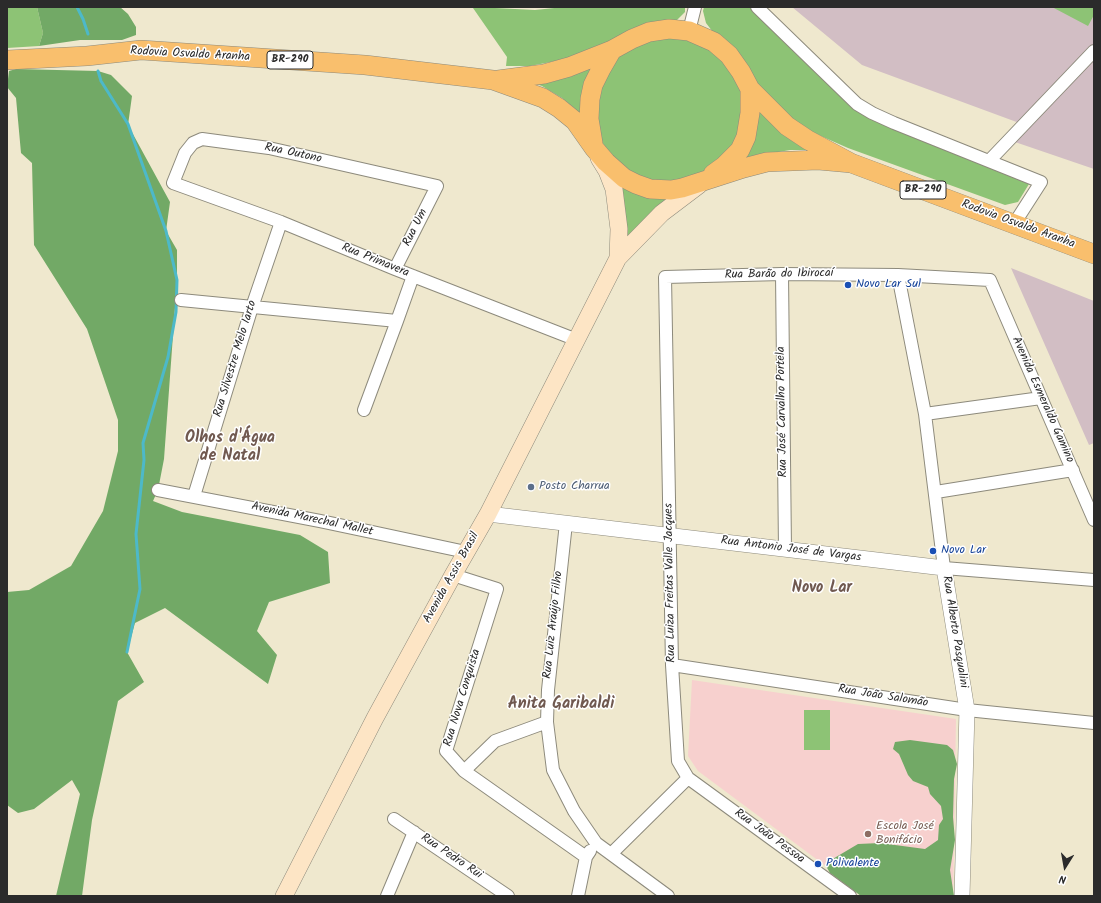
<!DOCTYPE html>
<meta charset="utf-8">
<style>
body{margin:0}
#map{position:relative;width:1101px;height:903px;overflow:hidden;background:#efe8ce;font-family:Kalam,sans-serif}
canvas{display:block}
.frame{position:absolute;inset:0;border:8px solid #2b2b2b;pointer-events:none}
.north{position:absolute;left:1045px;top:847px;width:40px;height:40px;-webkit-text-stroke:3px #fff;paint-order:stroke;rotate:191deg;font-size:11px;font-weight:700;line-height:16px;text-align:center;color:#2b2b2b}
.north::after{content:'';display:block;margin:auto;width:14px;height:18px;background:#2b2b2b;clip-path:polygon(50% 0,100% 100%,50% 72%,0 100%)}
</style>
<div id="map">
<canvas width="1101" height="903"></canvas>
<div class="frame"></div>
<div class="north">N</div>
</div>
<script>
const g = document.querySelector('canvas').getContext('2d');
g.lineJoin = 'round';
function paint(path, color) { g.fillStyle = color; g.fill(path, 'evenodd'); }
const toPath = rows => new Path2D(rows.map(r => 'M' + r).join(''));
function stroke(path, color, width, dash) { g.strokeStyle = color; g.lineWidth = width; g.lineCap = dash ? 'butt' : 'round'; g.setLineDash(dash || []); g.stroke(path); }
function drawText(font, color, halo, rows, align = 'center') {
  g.font = font + ' Kalam,sans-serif'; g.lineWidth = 3; g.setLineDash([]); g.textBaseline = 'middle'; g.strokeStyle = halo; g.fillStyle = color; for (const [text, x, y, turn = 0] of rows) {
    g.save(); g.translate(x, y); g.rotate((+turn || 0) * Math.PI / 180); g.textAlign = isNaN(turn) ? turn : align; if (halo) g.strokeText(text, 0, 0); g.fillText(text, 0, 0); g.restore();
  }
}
const built = toPath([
 [692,680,956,719,953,896,866,896,698,771,688,756]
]);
const industrial = toPath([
 [792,7,1094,7,1094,45,1022,124,862,65],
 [1094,59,1094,169,1015,142],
 [1011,268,1094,301,1094,443,1089,445]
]);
const green = toPath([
 [7,7,37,7,43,33,39,46,7,48],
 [475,7,535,10,564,7,685,7,685,12,677,20,658,22,631,29,610,44,566,59,530,66,506,66,507,57,473,8],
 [704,7,751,7,756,14,797,55,854,105,1025,179,1029,184,1018,202,1005,205,848,148,814,133,789,117,760,87,716,36,706,23,703,11],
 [1052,7,1094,7,1094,15,1088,26],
 '595 110a74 74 0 1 1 148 0a74 74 0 1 1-148 0Z',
 [597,64,584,117,562,98,542,86,524,80],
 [756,103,817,150,790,150,767,154,741,161],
 [619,180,672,198,623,248],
 [804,710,830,710,830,750,804,750]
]);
const forest = toPath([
 [37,7,120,7,128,14,136,27,136,35,122,40,80,40,39,46,43,33],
 [16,69,98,71,111,75,132,96,128,125,170,202,166,231,177,250,177,280,164,459,158,490,153,501,182,512,300,535,328,552,330,583,269,602,257,631,277,655,268,684,165,608,135,623,127,652,144,682,118,701,92,820,82,896,56,896,80,794,72,780,34,809,18,813,7,805,7,592,29,590,71,566,103,511,118,451,118,420,87,329,34,245,32,163,21,153,16,98,7,87,9,71],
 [910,740,947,745,953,750,957,764,954,779,953,817,955,840,950,870,954,896,861,896,830,873,826,866,831,860,858,844,880,843,925,849,938,840,939,825,943,819,941,806,930,794,928,787,913,781,908,775,899,754,893,749,895,742]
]);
const stream = toPath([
 [77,7,83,19,88,34],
 [98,71,101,81,128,124,166,231,177,280,176,312,168,357,143,443,144,460,136,534,140,589,127,652]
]);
const minor = toPath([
 [757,7,857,104,872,113,894,123,1041,182,1014,224],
 [689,31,695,7],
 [989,161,1094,51],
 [395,269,437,186,269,148,202,139,193,143,185,153,173,183,281,222,395,269,577,340],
 [782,274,785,550],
 [898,275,925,414,944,568,1094,580],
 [181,300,397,321],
 [364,410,397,321,413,276],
 [925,414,1041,398],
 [158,490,320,521,466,552],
 [936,492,1073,470],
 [194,496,252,307,281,222],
 [566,523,548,690,547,722,553,770,574,811,596,843,668,896],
 [453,575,497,589,446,751,464,771,586,857],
 [672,665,967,710,1094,723],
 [464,771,495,741,547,722],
 [394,819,508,896],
 [611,854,688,778],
 [387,896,414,832],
 [578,896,586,857,590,851],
 [850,896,688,778,678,761,672,665,665,277,782,274,898,275,990,280,1094,520]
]);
const tertiary = toPath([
 [488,514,944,568,967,710,962,896]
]);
const secondary = toPath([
 [599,158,607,171,614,189,619,229,618,258],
 [284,896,375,718,453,575,488,514,618,258,662,213,699,185]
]);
const trunk = toPath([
 [7,60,87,56,141,50,365,65,493,80,543,98,559,108,575,121,594,148,606,162,624,178,636,184,650,189,671,190,682,188,744,168,767,162,818,160,851,163],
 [498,80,544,74,569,67,612,50,632,39,649,32,669,29,689,31,714,42,729,55,741,72,750,89,787,126,808,140,851,163,1094,254],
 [593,143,589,119,590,99,593,85,601,69,612,50],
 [713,174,724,166,740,150,746,137,750,113,750,89]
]);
const markers = [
 [848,285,4,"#1a4fb4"],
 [531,487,4,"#5c6f8a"],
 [933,551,4,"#1a4fb4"],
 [868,834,4,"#8d6e63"],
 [818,864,4,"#1a4fb4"]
];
const shields = [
 [290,60,46],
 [923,190,46]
];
const shieldNames = [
 ["BR-290",290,60],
 ["BR-290",923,190]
];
const streetNames = [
 ["Rodovia Osvaldo Aranha",190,55,3],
 ["Rua Outono",293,154,12],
 ["Rodovia Osvaldo Aranha",1018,225,20],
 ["Rua Um",416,228,-63],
 ["Rua Primavera",375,261,22],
 ["Rua Barão do Ibirocaí",779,275,-1],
 ["Rua Silvestre Melo Iarto",236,359,-73],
 ["Avenida Esmeraldo Gamino",1042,400,66],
 ["Rua José Carvalho Portela",783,412,-91],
 ["Avenida Marechal Mallet",312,520,12],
 ["Rua Antonio José de Vargas",791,550,7],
 ["Avenida Assis Brasil",452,578,-61],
 ["Rua Luiza Freitas Valle Jacques",671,583,-91],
 ["Rua Luiz Araújo Filho",554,625,-84],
 ["Rua Alberto Pasqualini",954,632,81],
 ["Rua João Salomão",883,697,9],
 ["Rua Nova Conquista",463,698,-73],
 ["Rua João Pessoa",769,837,36],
 ["Rua Pedro Rui",451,857,34]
];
const transitNames = [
 ["Novo Lar Sul",856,285],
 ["Novo Lar",941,551],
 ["Polivalente",826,864]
];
const serviceNames = [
 ["Posto Charrua",539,487]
];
const educationNames = [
 ["Escola José",876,827],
 ["Bonifácio",876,841]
];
const districtNames = [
 ["Olhos d'Água",230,439],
 ["de Natal",230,457],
 ["Novo Lar",822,589],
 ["Anita Garibaldi",561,705]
];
paint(built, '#f7d0ce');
paint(industrial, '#d2bec4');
paint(green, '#8dc375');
paint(forest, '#72a966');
stroke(stream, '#4db9c9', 3);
stroke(minor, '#8d8a7c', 14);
stroke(tertiary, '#8d8a7c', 16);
stroke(secondary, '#8d8a7c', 18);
stroke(trunk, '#8d8a7c', 20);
stroke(minor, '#fff', 12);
stroke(tertiary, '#fff', 15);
stroke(secondary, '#fde5c5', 17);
stroke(trunk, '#f9bf6d', 19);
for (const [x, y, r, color] of markers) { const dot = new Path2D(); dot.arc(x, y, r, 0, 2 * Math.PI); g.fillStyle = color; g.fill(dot); stroke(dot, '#fff', 1.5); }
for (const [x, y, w] of shields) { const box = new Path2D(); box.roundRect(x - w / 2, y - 9, w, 18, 3); g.fillStyle = '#fff'; g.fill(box); stroke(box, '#2b2b2b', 1); }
drawText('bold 11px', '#2b2b2b', null, shieldNames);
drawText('12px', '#2b2b2b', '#fff', streetNames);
drawText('12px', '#164399', '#fff', transitNames, 'left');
drawText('12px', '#4e5e75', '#fff', serviceNames, 'left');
drawText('12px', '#785e54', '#fff', educationNames, 'left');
drawText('bold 16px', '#705950', '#fff', districtNames);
</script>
